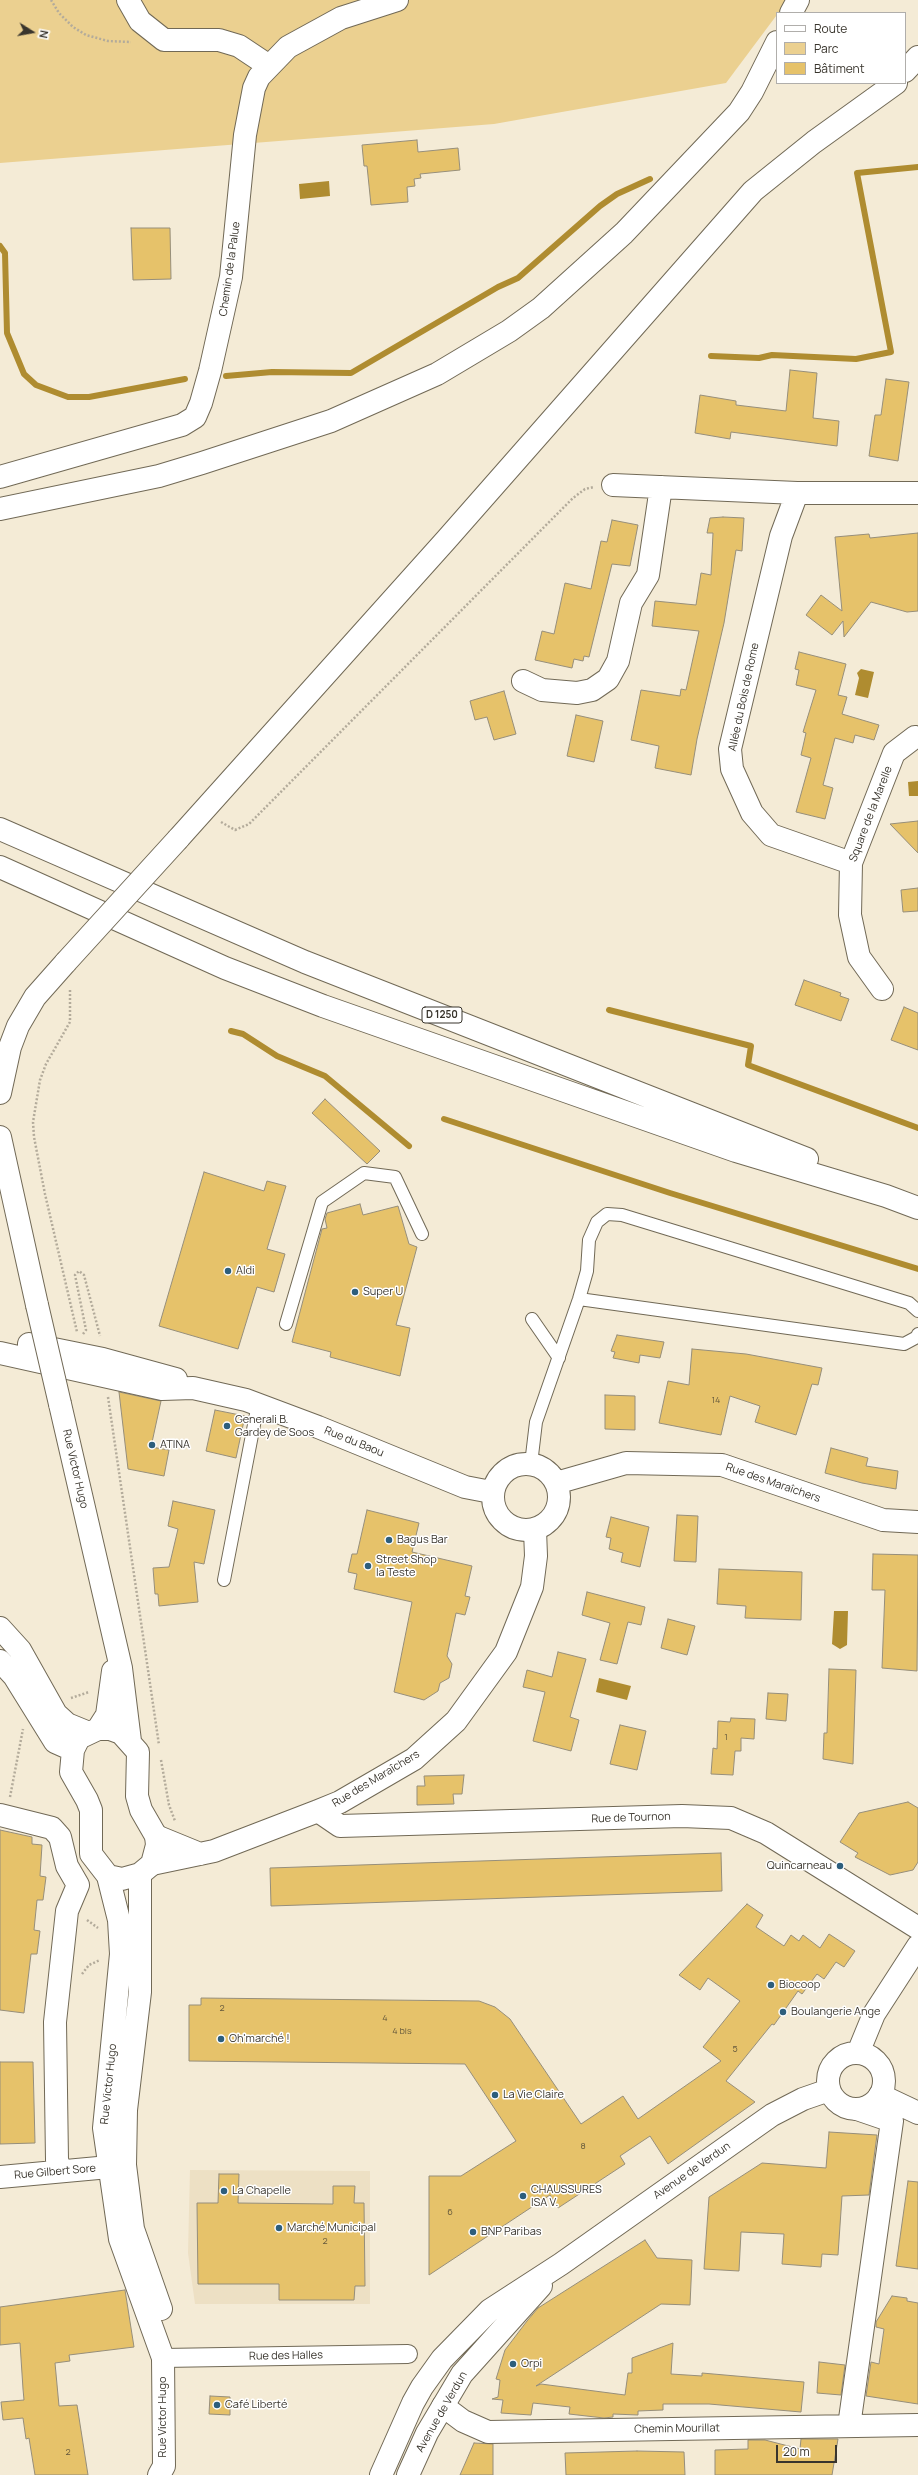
<!DOCTYPE html>
<meta charset="utf-8">
<style>
body{margin:0}
#map{position:relative;width:918px;height:2475px;overflow:hidden;background:#f4ebd6;font-family:Manrope,sans-serif}
canvas{display:block}
.legend{position:absolute;left:776px;top:12px;width:130px;height:72px;box-sizing:border-box;background:#fff;border:1px solid #b0aeab;margin:0;padding:5px 7px;list-style:none;font-size:12px;color:#39352d}
.legend li{display:flex;align-items:center;gap:8px;height:20px}
.legend b{width:20px;border:1px solid #b0aeab}
.north{position:absolute;left:12px;top:12px;width:40px;height:40px;-webkit-text-stroke:3px #fff;paint-order:stroke;rotate:101deg;font-size:11px;font-weight:700;line-height:16px;text-align:center;color:#39352d}
.north::after{content:'';display:block;margin:auto;width:14px;height:18px;background:#39352d;clip-path:polygon(50% 0,100% 100%,50% 72%,0 100%)}
.scale{position:absolute;left:776px;top:2445px;width:61px;height:18px;box-sizing:border-box;border:2px solid #39352d;border-top:0;padding-left:5px;font-size:12px;line-height:14px;white-space:nowrap;color:#39352d;-webkit-text-stroke:3px #fff;paint-order:stroke}
</style>
<div id="map">
<canvas width="918" height="2475"></canvas>
<ul class="legend">
<li><b style="height:5px;background:#fff"></b>Route</li>
<li><b style="height:11px;background:#ebd090"></b>Parc</li>
<li><b style="height:11px;background:#e6c26a"></b>Bâtiment</li>
</ul>
<div class="north">N</div>
<div class="scale">20 m</div>
</div>
<script>
const g = document.querySelector('canvas').getContext('2d');
g.lineJoin = 'round';
function paint(path, color) { g.fillStyle = color; g.fill(path, 'evenodd'); }
const toPath = rows => new Path2D(rows.map(r => 'M' + r).join(''));
function stroke(path, color, width, dash) { g.strokeStyle = color; g.lineWidth = width; g.lineCap = dash ? 'butt' : 'round'; g.setLineDash(dash || []); g.stroke(path); }
function drawText(font, color, halo, rows, align = 'center') {
  g.font = font + ' Manrope,sans-serif'; g.lineWidth = 3; g.setLineDash([]); g.textBaseline = 'middle'; g.strokeStyle = halo; g.fillStyle = color; for (const [text, x, y, turn = 0] of rows) {
    g.save(); g.translate(x, y); g.rotate((+turn || 0) * Math.PI / 180); g.textAlign = isNaN(turn) ? turn : align; if (halo) g.strokeText(text, 0, 0); g.fillText(text, 0, 0); g.restore();
  }
}
const built = toPath([
 [190,2170,370,2171,370,2304,195,2304,188,2253]
]);
const green = toPath([
 [0,0,788,0,726,83,494,124,0,163]
]);
const water = toPath([
 [329,181,330,196,300,199,299,184],
 [861,669,874,672,868,698,855,695,859,678,857,673],
 [918,781,918,796,909,796,908,782],
 [834,1611,848,1611,847,1645,840,1649,832,1644],
 [599,1678,631,1686,627,1700,596,1692]
]);
const stream = toPath([
 [0,246,5,253,7,333,24,374,36,385,68,397,89,397,185,379],
 [711,356,759,358,772,355,856,359,891,352,857,173,918,167],
 [226,376,272,372,351,373,498,287,518,278,600,206,617,194,650,179],
 [609,1010,751,1046,748,1065,918,1128],
 [231,1031,243,1034,277,1056,325,1076,409,1146],
 [444,1119,670,1193,918,1269]
]);
const building = toPath([
 [417,140,418,152,458,148,460,170,420,174,421,178,414,179,415,186,407,187,408,202,371,205,367,166,364,166,362,145,417,140],
 [131,228,170,228,171,279,133,280,131,228],
 [790,370,817,373,813,418,839,421,837,446,731,432,730,439,695,433,700,395,736,401,736,405,786,411,790,370],
 [886,379,909,382,898,461,869,456,875,415,881,415,886,379],
 [723,517,744,518,742,551,736,550,724,623,697,739,691,775,655,768,659,746,631,740,641,690,680,696,681,689,686,690,699,631,652,626,655,601,696,605,701,573,711,575,713,533,707,533,710,518,723,517],
 [612,520,638,525,630,566,612,564,589,657,584,656,583,661,574,659,572,668,535,660,542,631,554,634,565,583,591,589,601,541,607,542,612,520],
 [918,533,918,611,907,612,871,602,844,637,843,621,832,635,806,615,821,595,842,611,835,537,869,534,870,538,918,533],
 [799,652,846,664,838,695,847,697,842,714,879,725,874,740,855,735,853,743,835,738,823,785,833,788,825,819,796,812,811,758,801,755,806,733,803,732,816,690,796,685,799,670,795,669,799,652],
 [504,691,516,734,494,740,487,717,475,720,470,701,504,691],
 [576,715,603,721,594,762,567,756,576,715],
 [918,821,918,853,890,824,918,821],
 [918,888,918,911,903,912,901,890,918,888],
 [804,980,841,993,840,996,849,999,841,1021,795,1005,804,980],
 [904,1007,918,1013,918,1050,891,1040,904,1007],
 [325,1099,380,1151,367,1164,312,1113,325,1099],
 [204,1172,264,1191,267,1181,286,1186,267,1249,285,1254,274,1292,257,1287,238,1349,159,1326,204,1172],
 [360,1204,363,1215,398,1206,409,1244,417,1247,396,1325,410,1328,400,1376,330,1357,331,1352,292,1342,322,1229,327,1228,325,1219,327,1213,360,1204],
 [617,1335,664,1342,660,1358,640,1355,639,1363,613,1358,615,1352,611,1351,617,1335],
 [692,1349,746,1354,822,1368,818,1385,812,1384,796,1435,755,1422,760,1406,730,1396,721,1435,659,1423,668,1381,689,1385,692,1349],
 [119,1392,161,1401,151,1447,169,1450,164,1476,128,1469,119,1392],
 [605,1395,635,1396,635,1430,605,1429,605,1395],
 [215,1410,245,1416,236,1458,206,1451,215,1410],
 [831,1448,868,1458,866,1466,898,1471,896,1489,862,1483,825,1473,831,1448],
 [173,1501,215,1510,204,1564,194,1562,198,1602,159,1606,158,1594,155,1594,153,1568,169,1567,178,1529,168,1526,173,1501],
 [367,1510,419,1523,412,1552,472,1566,465,1596,470,1597,465,1615,456,1613,447,1656,452,1664,449,1678,440,1683,438,1691,424,1700,394,1692,412,1602,354,1589,357,1574,348,1572,352,1554,357,1554,367,1510],
 [677,1515,698,1516,696,1562,674,1561,677,1515],
 [611,1517,649,1527,640,1567,621,1562,623,1553,609,1549,611,1538,606,1537,611,1517],
 [873,1554,918,1555,917,1671,882,1668,885,1590,872,1590,873,1554],
 [719,1569,802,1572,801,1620,745,1618,746,1606,717,1604,719,1569],
 [587,1592,645,1607,641,1625,628,1622,617,1664,600,1660,610,1623,582,1615,587,1592],
 [668,1619,695,1626,687,1655,661,1648,668,1619],
 [558,1652,586,1659,570,1717,579,1720,571,1751,533,1741,545,1692,523,1687,527,1670,552,1677,558,1652],
 [829,1669,856,1670,853,1764,823,1759,824,1733,827,1733,829,1669],
 [768,1693,788,1694,786,1721,766,1719,768,1693],
 [731,1718,755,1719,754,1739,741,1738,741,1751,735,1751,733,1775,711,1774,713,1748,717,1749,718,1721,730,1722,731,1718],
 [620,1725,646,1731,637,1770,610,1764,620,1725],
 [464,1775,462,1794,453,1794,454,1804,417,1805,417,1786,425,1786,424,1776,464,1775],
 [908,1802,918,1808,918,1862,913,1870,890,1875,855,1857,858,1853,840,1842,859,1813,908,1802],
 [0,1830,32,1837,32,1844,42,1845,40,1876,46,1877,43,1900,37,1900,34,1930,40,1931,37,1954,31,1954,24,2013,0,2010,0,1830],
 [721,1853,722,1891,271,1906,270,1868,721,1853],
 [747,1904,763,1915,756,1927,784,1946,791,1935,799,1941,803,1935,820,1948,829,1934,855,1951,844,1967,836,1962,824,1979,817,1974,802,1994,798,1991,774,2025,772,2024,726,2081,755,2102,668,2164,650,2136,620,2156,625,2164,558,2208,550,2195,429,2275,429,2176,461,2176,516,2141,465,2064,189,2061,189,2005,201,2005,201,1998,479,2001,495,2007,510,2019,581,2124,623,2096,638,2119,721,2061,703,2047,740,2001,708,1978,700,1990,679,1975,747,1904],
 [0,2062,33,2062,35,2143,0,2144,0,2062],
 [829,2132,877,2135,869,2195,842,2196,838,2255,822,2254,821,2267,782,2264,784,2234,741,2232,739,2271,704,2269,709,2197,762,2163,826,2168,829,2132],
 [219,2174,239,2174,238,2203,333,2204,333,2186,355,2186,354,2203,364,2203,365,2286,355,2286,354,2300,279,2300,279,2284,198,2284,197,2203,218,2203,219,2174],
 [908,2181,918,2182,918,2269,896,2266,908,2181],
 [645,2240,657,2258,692,2260,690,2305,661,2304,536,2386,541,2384,625,2395,628,2373,632,2373,632,2358,673,2343,671,2374,702,2376,702,2373,804,2382,801,2412,709,2404,663,2404,663,2410,638,2411,638,2415,613,2414,613,2417,604,2418,569,2414,570,2407,533,2403,531,2415,501,2413,503,2400,492,2399,498,2397,500,2380,496,2379,505,2350,527,2321,538,2308,645,2240],
 [125,2290,134,2347,69,2355,70,2361,55,2363,59,2406,77,2405,88,2475,35,2475,29,2438,26,2439,23,2418,3,2420,1,2402,24,2400,23,2389,20,2343,0,2345,0,2307,125,2290],
 [892,2296,907,2298,907,2301,918,2303,918,2404,866,2396,871,2362,879,2364,884,2329,876,2327,876,2322,892,2296],
 [819,2362,845,2365,841,2395,817,2393,819,2362],
 [210,2396,230,2397,230,2415,209,2414,210,2396],
 [801,2439,838,2439,832,2475,715,2475,715,2450,748,2449,748,2440,765,2440,800,2449,801,2439],
 [474,2443,493,2444,493,2475,460,2475,474,2443],
 [637,2451,684,2452,685,2475,566,2475,565,2453,637,2451]
]);
const path = toPath([
 [51,0,59,13,73,27,86,35,108,41,131,42],
 [221,822,235,830,249,824,573,498,585,489,594,487],
 [70,990,70,1022,46,1064,40,1080,33,1122,34,1137,45,1194,77,1332],
 [83,1334,86,1330,75,1275,79,1271,84,1275,100,1336],
 [108,1397,159,1745],
 [71,1698,89,1692],
 [161,1760,169,1805,175,1821],
 [10,1797,23,1729],
 [87,1920,98,1928],
 [82,1974,89,1965,100,1960]
]);
const service = toPath([
 [579,1299,904,1344,917,1337,918,1334],
 [532,1319,559,1358],
 [286,1324,322,1202,364,1173,395,1177,422,1234],
 [531,1464,536,1422,579,1299,587,1271,589,1240,597,1222,607,1214,622,1215,909,1303,918,1311],
 [224,1580,258,1404]
]);
const pedestrian = toPath([
 [163,2358,408,2354]
]);
const minor = toPath([
 [128,0,140,21,164,40,219,40,239,46,269,66],
 [0,477,182,425,195,417,201,403,210,371,231,277,245,135,254,88,259,77,288,47,341,18,397,0],
 [613,485,797,493,918,493],
 [797,493,781,536,730,749,732,769,752,813,771,835,851,863],
 [523,681,542,690,577,693,592,690,608,679,618,661,631,603,648,575,661,487],
 [882,989,859,957,850,915,851,863,894,753,915,737],
 [318,1811,340,1826,682,1816,731,1818,766,1833,918,1928],
 [0,1815,52,1828,60,1837,67,1866,78,1885,67,1911,55,2022,57,2160,61,2171],
 [156,1836,200,1854],
 [152,1864,214,1851,318,1811,340,1802,414,1759,456,1721,506,1652,532,1587,536,1556,535,1530],
 [880,2095,918,2113],
 [0,2177,109,2167],
 [443,2406,463,2421,488,2432,918,2425],
 [849,2426,892,2121,857,2109],
 [159,2475,164,2466,163,2358]
]);
const tertiary = toPath([
 [905,71,918,57],
 [178,839,447,539,753,191,814,142,896,83],
 [0,1093,10,1047,18,1026,35,997,66,962],
 [0,1137,37,1305],
 [29,1344,103,1359,176,1379],
 [0,1353,162,1389,193,1388,246,1400,318,1427,465,1487,491,1492],
 [60,1404,121,1668,130,1741],
 '493 1497a33 33 0 1 1 66 0a33 33 0 1 1-66 0Z',
 [556,1483,626,1463,722,1465,883,1520,918,1522],
 [0,1628,20,1650,56,1714,67,1724,89,1733],
 [0,1661,14,1676,55,1742,73,1750],
 [98,1729,110,1729,121,1733,138,1752,137,1796,141,1810,156,1836,157,1845,152,1864,140,1874,122,1879,108,1876,91,1854,91,1810,87,1800,71,1772,73,1750,79,1738,98,1729],
 [98,1729,107,1715,113,1671],
 [140,1874,140,1992,126,2110,125,2165,133,2229,161,2309],
 [108,1876,119,1920,121,1954,104,2128,120,2239,163,2358],
 [858,2053,874,2014,918,1946],
 '828 2081a28 28 0 1 1 56 0a28 28 0 1 1-56 0Z',
 [381,2475,413,2403,422,2387,442,2359,490,2310,561,2264,772,2115,803,2099,829,2090],
 [408,2475,427,2433,462,2374,541,2286]
]);
const secondary = toPath([
 [791,13,798,0],
 [0,509,159,476,202,463,331,421,437,374,509,331,541,308,624,233,739,112,752,92,777,42]
]);
const primary = toPath([
 [0,829,305,962,807,1159],
 [0,867,225,968,323,1006,736,1151,886,1196,918,1208]
]);
const tertiaryBridge = toPath([
 [66,962,178,839],
 [37,1305,60,1404]
]);
const markers = [
 [228,1271,4,"#2d5e7c"],
 [355,1292,4,"#2d5e7c"],
 [227,1426,4,"#2d5e7c"],
 [152,1445,4,"#2d5e7c"],
 [389,1540,4,"#2d5e7c"],
 [368,1566,4,"#2d5e7c"],
 [840,1866,4,"#2d5e7c"],
 [771,1985,4,"#2d5e7c"],
 [783,2012,4,"#2d5e7c"],
 [221,2039,4,"#2d5e7c"],
 [495,2095,4,"#2d5e7c"],
 [224,2191,4,"#2d5e7c"],
 [523,2196,4,"#2d5e7c"],
 [279,2228,4,"#2d5e7c"],
 [473,2232,4,"#2d5e7c"],
 [513,2364,4,"#2d5e7c"],
 [217,2405,4,"#2d5e7c"]
];
const numberNames = [
 ["14",716,1400],
 ["1",726,1737],
 ["2",222,2008],
 ["4",385,2018],
 ["4 bis",402,2031],
 ["5",735,2049],
 ["8",583,2146],
 ["6",450,2212],
 ["2",325,2241],
 ["2",68,2452]
];
const shields = [
 [442,1015,40]
];
const shieldNames = [
 ["D 1250",442,1015]
];
const streetNames = [
 ["Chemin de la Palue",230,269,-82],
 ["Allée du Bois de Rome",744,697,-78],
 ["Square de la Marelle",871,814,-69],
 ["Rue du Baou",354,1442,22],
 ["Rue Victor Hugo",75,1469,77],
 ["Rue des Maraîchers",773,1483,19],
 ["Rue des Maraîchers",376,1779,-31],
 ["Rue de Tournon",631,1818,-2],
 ["Rue Victor Hugo",109,2084,-84],
 ["Avenue de Verdun",692,2171,-35],
 ["Rue Gilbert Sore",55,2172,-5],
 ["Rue des Halles",286,2356,-1],
 ["Avenue de Verdun",442,2412,-60],
 ["Rue Victor Hugo",163,2417,-90],
 ["Chemin Mourillat",677,2429,-1]
];
const poiNames = [
 ["Aldi",236,1271],
 ["Super U",363,1292],
 ["Generali B.",235,1420],
 ["Gardey de Soos",235,1433],
 ["ATINA",160,1445],
 ["Bagus Bar",397,1540],
 ["Street Shop",376,1560],
 ["la Teste",376,1573],
 ["Quincarneau",832,1866,"right"],
 ["Biocoop",779,1985],
 ["Boulangerie Ange",791,2012],
 ["Oh'marché !",229,2039],
 ["La Vie Claire",503,2095],
 ["CHAUSSURES",531,2190],
 ["ISA V.",531,2203],
 ["La Chapelle",232,2191],
 ["Marché Municipal",287,2228],
 ["BNP Paribas",481,2232],
 ["Orpi",521,2364],
 ["Café Liberté",225,2405]
];
paint(built, '#ede0c4');
paint(green, '#ebd090');
paint(water, '#af8c30');
stroke(stream, '#af8c30', 6);
paint(building, '#e6c26a');
stroke(building, '#968e7a', 1);
stroke(service, '#716956', 14);
stroke(pedestrian, '#716956', 20);
stroke(minor, '#716956', 24);
stroke(tertiary, '#716956', 24);
stroke(secondary, '#716956', 24);
stroke(primary, '#716956', 24);
stroke(path, '#b3ab9b', 2.5, [2, 2]);
stroke(service, '#fff', 12);
stroke(pedestrian, '#fff', 18);
stroke(minor, '#fff', 22);
stroke(tertiary, '#fff', 22);
stroke(secondary, '#fff', 22);
stroke(primary, '#fff', 22);
stroke(tertiaryBridge, '#716956', 24, []);
stroke(tertiaryBridge, '#fff', 22);
for (const [x, y, r, color] of markers) { const dot = new Path2D(); dot.arc(x, y, r, 0, 2 * Math.PI); g.fillStyle = color; g.fill(dot); stroke(dot, '#fff', 1.5); }
drawText('9px', '#64583c', null, numberNames);
for (const [x, y, w] of shields) { const box = new Path2D(); box.roundRect(x - w / 2, y - 8, w, 16, 3); g.fillStyle = '#fff'; g.fill(box); stroke(box, '#39352d', 1); }
drawText('bold 10px', '#39352d', null, shieldNames);
drawText('11px', '#39352d', '#fff', streetNames);
drawText('11px', '#39352d', '#fff', poiNames, 'left');
</script>
